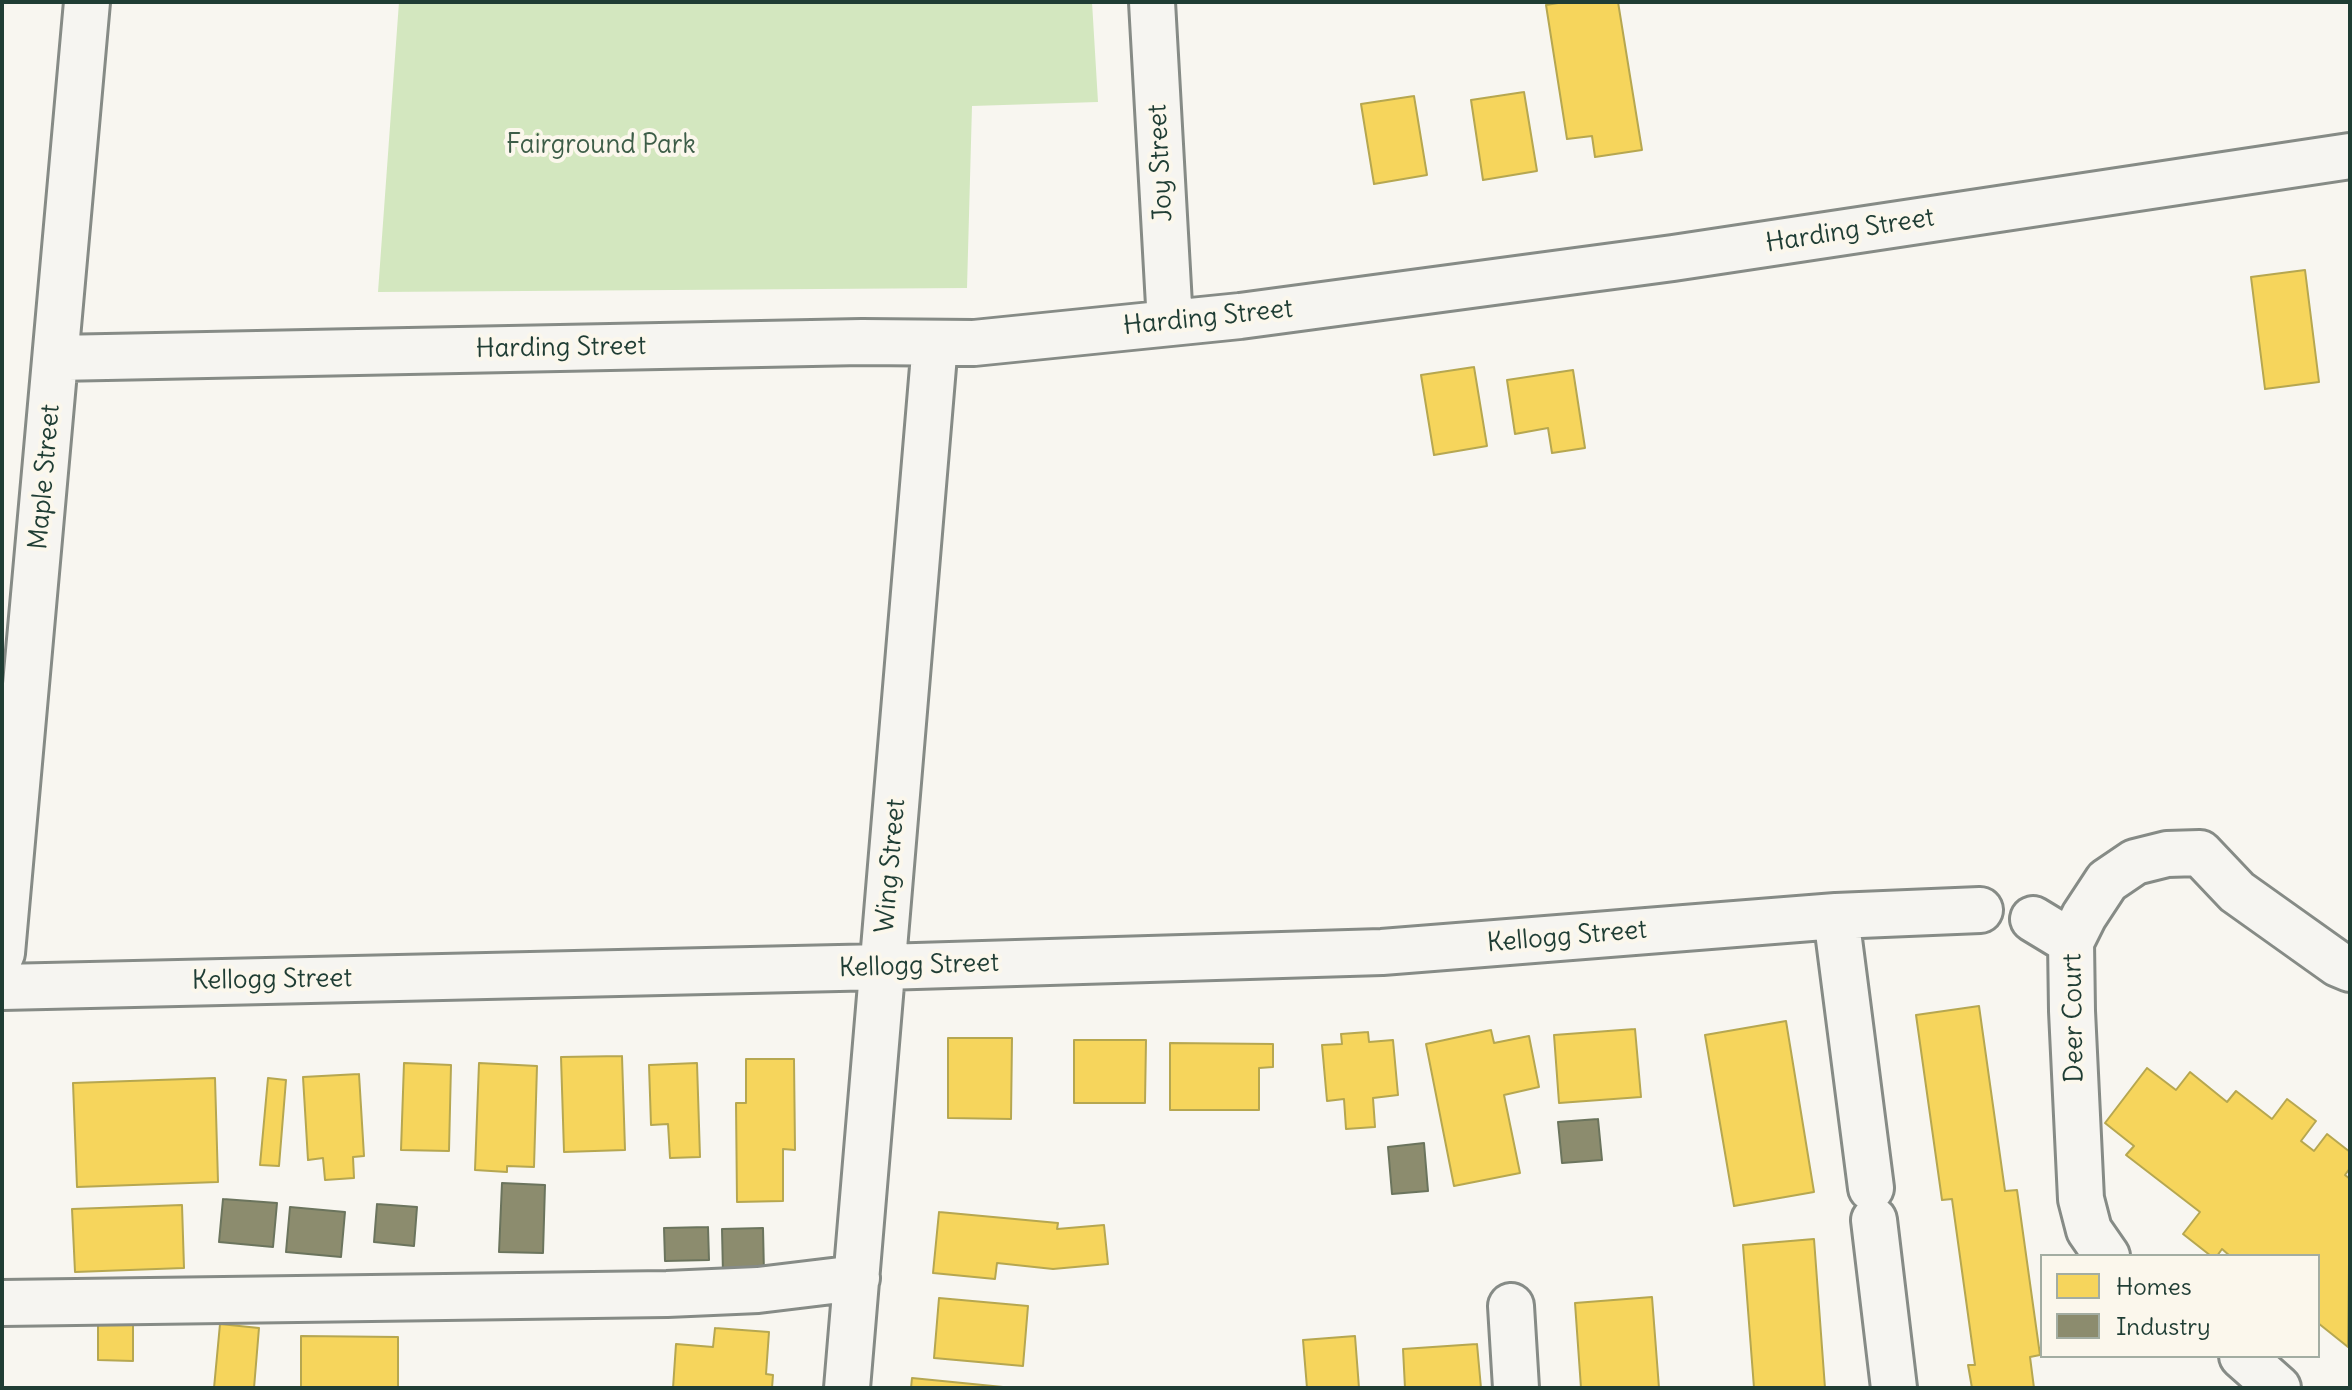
<!DOCTYPE html>
<style>
body{margin:0}
#map{position:relative;width:2352px;height:1390px;overflow:hidden;background:#f8f6f0;font-family:Delius,sans-serif}
canvas{display:block}
.frame{position:absolute;inset:0;border:4px solid #1f3d34;pointer-events:none}
.legend{position:absolute;left:2040px;top:1254px;width:280px;height:104px;box-sizing:border-box;background:#fbf7ec;border:2px solid #a3ada2;margin:0;padding:10px 14px;list-style:none;font-size:24px;color:#1f3d34}
.legend li{display:flex;align-items:center;gap:16px;height:40px}
.legend b{width:40px;border:2px solid #a3ada2}
</style>
<div id="map">
<canvas width="2352" height="1390"></canvas>
<div class="frame"></div>
<ul class="legend">
<li><b style="height:22px;background:#f6d55c"></b>Homes</li>
<li><b style="height:22px;background:#8c8c6e"></b>Industry</li>
</ul>
</div>
<script>
const g = document.querySelector('canvas').getContext('2d');
g.lineJoin = 'round';
function paint(path, color) { g.fillStyle = color; g.fill(path, 'evenodd'); }
const toPath = rows => new Path2D(rows.map(r => 'M' + r).join(''));
function stroke(path, color, width, dash) { g.strokeStyle = color; g.lineWidth = width; g.lineCap = dash ? 'butt' : 'round'; g.setLineDash(dash || []); g.stroke(path); }
function drawText(font, color, halo, rows, align = 'center') {
  g.font = font + ' Delius,sans-serif'; g.lineWidth = 8; g.setLineDash([]); g.textBaseline = 'middle'; g.strokeStyle = halo; g.fillStyle = color; for (const [text, x, y, turn = 0] of rows) {
    g.save(); g.translate(x, y); g.rotate((+turn || 0) * Math.PI / 180); g.textAlign = isNaN(turn) ? turn : align; if (halo) g.strokeText(text, 0, 0); g.fillText(text, 0, 0); g.restore();
  }
}
const green = toPath([
 [399,2,1092,2,1098,102,972,106,967,288,378,292]
]);
const homes = toPath([
 [1564,2,1618,2,1642,150,1595,157,1592,136,1567,139,1546,5,1564,2],
 [1524,92,1537,171,1483,180,1471,100,1524,92],
 [1414,96,1427,175,1374,184,1361,104,1414,96],
 [2305,270,2319,382,2265,389,2251,277,2305,270],
 [1474,367,1487,446,1434,455,1421,375,1474,367],
 [1573,370,1585,448,1552,453,1548,428,1515,434,1507,380,1573,370],
 [1979,1006,2005,1191,2017,1190,2040,1355,2030,1357,2034,1388,1972,1388,1968,1365,1975,1365,1952,1199,1942,1200,1916,1015,1979,1006],
 [1786,1021,1814,1192,1734,1206,1705,1035,1786,1021],
 [1635,1029,1641,1097,1559,1103,1554,1035,1635,1029],
 [1491,1030,1494,1043,1529,1036,1539,1087,1504,1095,1520,1173,1454,1186,1426,1044,1491,1030],
 [1368,1032,1369,1042,1393,1040,1398,1095,1373,1098,1375,1127,1346,1129,1344,1099,1327,1101,1322,1045,1342,1044,1341,1034,1368,1032],
 [948,1038,1012,1038,1011,1119,948,1118,948,1038],
 [1074,1040,1146,1040,1145,1103,1074,1103,1074,1040],
 [1170,1043,1273,1044,1273,1067,1259,1068,1259,1110,1170,1110,1170,1043],
 [622,1056,625,1150,564,1152,561,1057,622,1056],
 [746,1059,794,1059,795,1150,783,1149,783,1201,737,1202,736,1103,746,1103,746,1059],
 [404,1063,451,1065,449,1151,401,1150,404,1063],
 [479,1063,537,1066,534,1167,507,1166,507,1172,475,1170,479,1063],
 [697,1063,700,1157,670,1158,668,1124,651,1125,649,1065,697,1063],
 [2147,1068,2176,1090,2190,1072,2227,1102,2236,1091,2272,1119,2287,1099,2316,1121,2301,1141,2314,1151,2327,1134,2350,1152,2350,1168,2345,1175,2350,1179,2348,1347,2318,1323,2318,1256,2230,1256,2222,1249,2217,1256,2211,1256,2183,1234,2200,1212,2126,1155,2134,1146,2105,1123,2147,1068],
 [359,1074,364,1156,353,1157,354,1178,325,1180,323,1158,308,1160,303,1077,359,1074],
 [215,1078,218,1182,77,1187,73,1083,215,1078],
 [268,1078,286,1080,279,1166,260,1165,268,1078],
 [182,1205,184,1268,75,1272,72,1209,182,1205],
 [939,1212,1058,1223,1057,1229,1104,1225,1108,1264,1053,1269,997,1263,995,1279,933,1273,939,1212],
 [1814,1239,1825,1388,1754,1388,1743,1245,1814,1239],
 [1652,1297,1659,1388,1581,1388,1575,1303,1652,1297],
 [939,1298,1028,1306,1023,1366,934,1358,939,1298],
 [98,1322,133,1322,133,1361,98,1360,98,1322],
 [220,1324,259,1328,254,1388,214,1388,220,1324],
 [715,1328,769,1332,766,1374,773,1375,772,1388,673,1388,676,1344,713,1347,715,1328],
 [301,1336,398,1337,398,1388,301,1388,301,1336],
 [1355,1336,1359,1388,1307,1388,1303,1340,1355,1336],
 [1477,1344,1481,1388,1405,1388,1403,1349,1477,1344],
 [912,1378,1003,1387,1003,1388,911,1388,912,1378]
]);
const industry = toPath([
 [1598,1119,1602,1160,1562,1163,1558,1122,1598,1119],
 [1424,1143,1428,1191,1392,1194,1388,1147,1424,1143],
 [502,1183,545,1185,543,1253,499,1252,502,1183],
 [223,1199,277,1203,273,1247,219,1242,223,1199],
 [377,1204,417,1207,414,1246,374,1242,377,1204],
 [290,1207,345,1212,341,1257,286,1252,290,1207],
 [708,1227,709,1260,665,1261,664,1228,708,1227],
 [763,1228,764,1274,723,1275,722,1229,763,1228]
]);
const minor = toPath([
 [1152,2,1170,323],
 [56,358,862,342,974,343,1240,316,1673,258,2350,156],
 [1836,916,1871,1188],
 [2033,919,2071,942],
 [2,953,87,2],
 [2,987,883,967,1382,952,1836,916,1980,910],
 [1874,1220,1894,1388],
 [2107,1256,2089,1230,2081,1199,2072,1011,2071,942,2084,916,2107,881,2135,862,2167,854,2200,853,2237,892,2338,964,2350,969],
 [2,1303,667,1294,758,1290,857,1278],
 [1511,1306,1516,1388],
 [2242,1356,2278,1388],
 [847,1388,935,343]
]);
const parkNames = [
 ["Fairground Park",601,146]
];
const streetNames = [
 ["Joy Street",1161,163,-93],
 ["Harding Street",1850,231,-9],
 ["Harding Street",1208,318,-6],
 ["Harding Street",561,348,-1],
 ["Maple Street",45,477,-85],
 ["Wing Street",891,866,-85],
 ["Kellogg Street",1567,937,-5],
 ["Kellogg Street",919,966,-2],
 ["Kellogg Street",272,980,-1],
 ["Deer Court",2074,1018,-91]
];
paint(green, '#d3e7bf');
paint(homes, '#f6d55c');
stroke(homes, '#b6a750', 2);
paint(industry, '#8c8c6e');
stroke(industry, '#6b745d', 2);
stroke(minor, '#868b86', 50);
stroke(minor, '#f6f5f1', 44);
drawText('26px', '#3d5d48', '#fbf7ec', parkNames);
drawText('26px', '#1f3d34', '#fbf7ec', streetNames);
</script>
